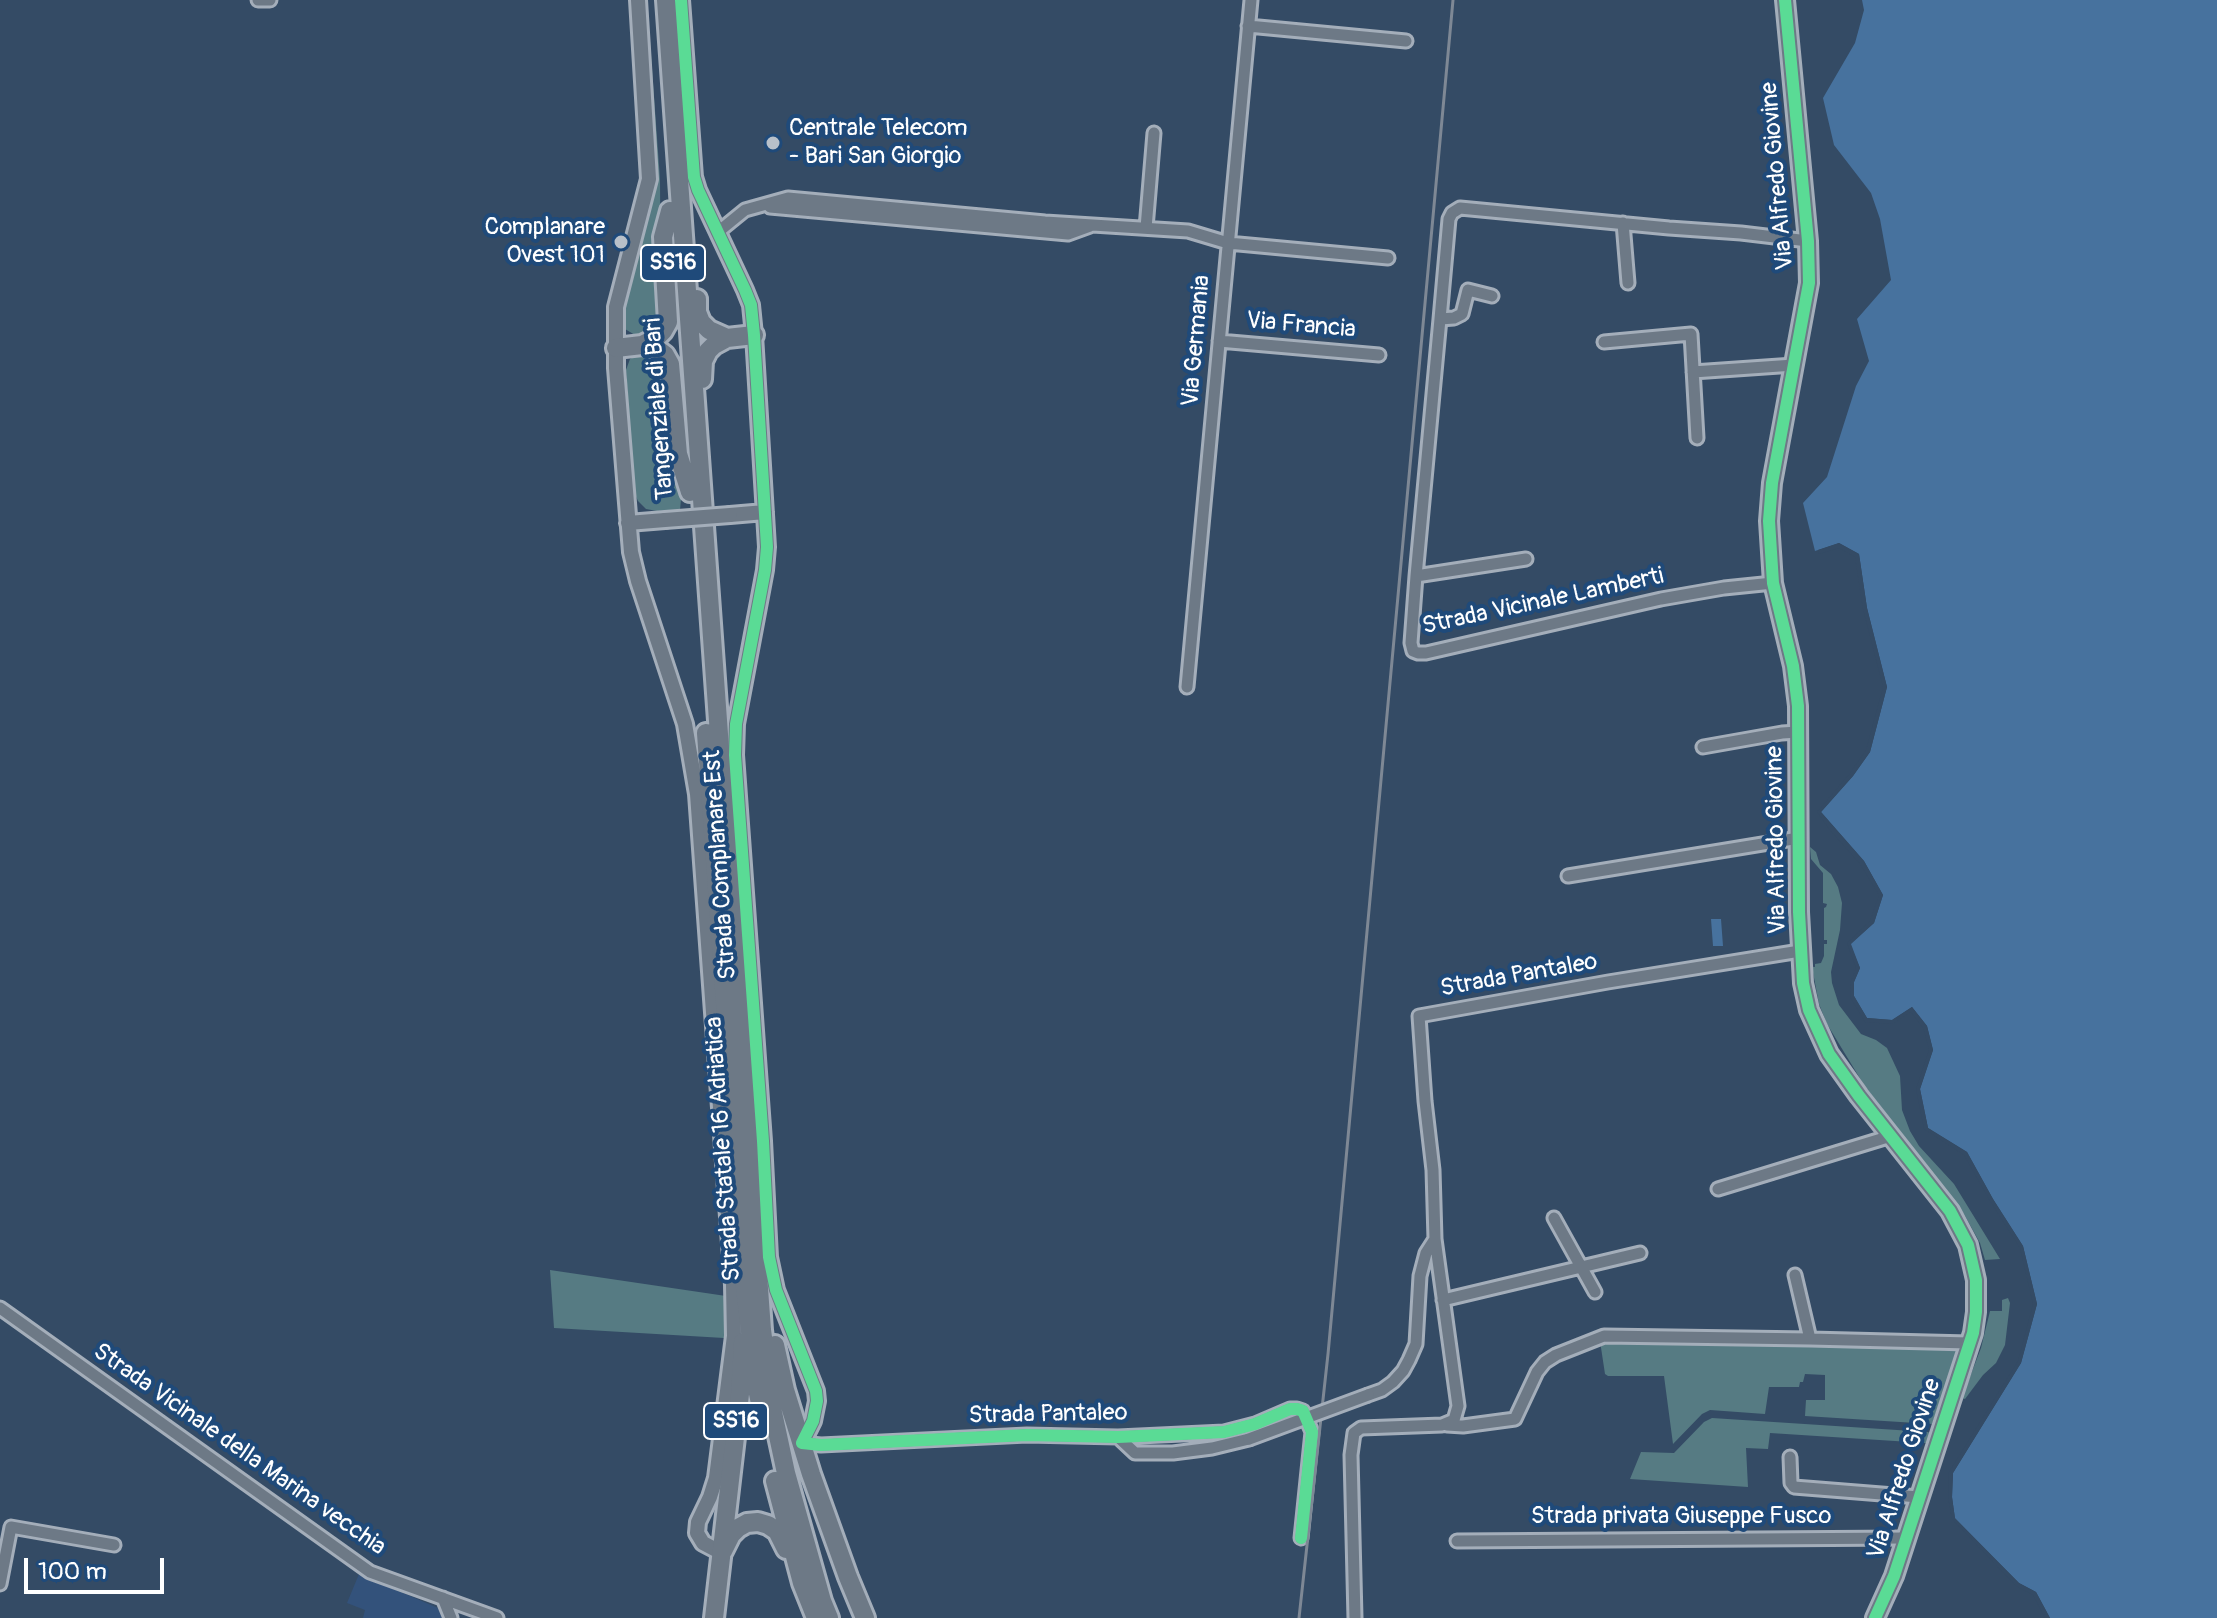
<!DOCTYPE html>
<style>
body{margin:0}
#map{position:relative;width:2217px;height:1618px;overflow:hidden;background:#344b65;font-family:Pangolin,sans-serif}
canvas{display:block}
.scale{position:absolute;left:24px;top:1558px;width:140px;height:36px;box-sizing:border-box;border:4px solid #fff;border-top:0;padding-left:10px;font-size:24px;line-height:28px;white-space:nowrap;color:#fff;-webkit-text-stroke:6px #1f4a7a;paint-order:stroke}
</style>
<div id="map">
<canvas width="2217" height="1618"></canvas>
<div class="scale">100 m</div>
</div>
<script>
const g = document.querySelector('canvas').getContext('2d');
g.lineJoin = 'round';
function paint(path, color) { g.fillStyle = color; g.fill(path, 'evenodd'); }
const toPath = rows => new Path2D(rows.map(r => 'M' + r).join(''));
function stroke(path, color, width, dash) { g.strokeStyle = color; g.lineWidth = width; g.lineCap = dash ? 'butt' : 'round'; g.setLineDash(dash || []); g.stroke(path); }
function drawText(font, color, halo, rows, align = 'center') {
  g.font = font + ' Pangolin,sans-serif'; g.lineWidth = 8; g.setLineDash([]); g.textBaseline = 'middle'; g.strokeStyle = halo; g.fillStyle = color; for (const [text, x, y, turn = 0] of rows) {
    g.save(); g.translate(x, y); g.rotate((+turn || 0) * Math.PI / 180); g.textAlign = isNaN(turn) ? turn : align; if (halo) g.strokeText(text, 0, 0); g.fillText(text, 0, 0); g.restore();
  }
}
const built = toPath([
 [359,1574,438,1608,442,1618,363,1618,365,1610,347,1603]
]);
const green = toPath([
 [642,0,647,0,660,179,661,327,645,336,635,335,625,329,621,322,621,311,651,195],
 [643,352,662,357,682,489,680,510,657,511,646,509,638,501,634,492,626,370,630,359],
 [1810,847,1816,852,1820,865,1831,874,1838,887,1842,903,1840,930,1831,972,1832,983,1839,1005,1861,1034,1876,1040,1887,1048,1900,1076,1902,1110,1910,1131,1919,1146,1954,1184,2000,1259,1985,1260,1980,1243,1964,1214,1864,1085,1827,1024,1819,1004,1812,967,1815,967,1815,964,1821,963,1824,956,1824,944,1827,944,1827,940,1824,940,1824,908,1826,907,1827,904,1823,903,1823,873,1811,859],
 [550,1270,726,1296,724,1338,554,1328],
 [2008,1298,2010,1303,2005,1345,1996,1363,1983,1375,1965,1399,1962,1398,1981,1348,1990,1311,2002,1311,2002,1300],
 [1600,1341,1959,1346,1932,1424,1805,1416,1806,1400,1825,1400,1825,1375,1805,1374,1803,1382,1800,1382,1799,1387,1769,1387,1765,1414,1710,1410,1702,1414,1673,1444,1664,1376,1608,1376,1605,1374],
 [1712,1418,1928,1432,1930,1433,1926,1443,1770,1433,1768,1449,1746,1448,1748,1487,1630,1479,1641,1452,1674,1453,1704,1422]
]);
const water = toPath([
 [1862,0,2217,0,2217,1618,2050,1618,2036,1592,2019,1583,1955,1519,1952,1497,1953,1473,2021,1363,2037,1304,2023,1246,1993,1199,1967,1152,1928,1128,1920,1089,1933,1050,1927,1026,1912,1007,1892,1020,1867,1018,1854,996,1854,982,1860,968,1850,944,1874,923,1883,895,1864,861,1821,812,1853,776,1870,752,1887,687,1867,608,1859,554,1839,543,1815,551,1803,503,1827,477,1856,386,1869,361,1857,319,1891,280,1880,219,1871,193,1834,145,1823,98,1855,43,1864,10],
 [1711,919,1721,919,1723,946,1713,946]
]);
const pier = toPath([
 [1839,543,1859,554,1867,608,1887,687,1870,752,1853,776,1821,812,1864,861,1883,895,1874,923,1851,944,1860,968,1854,982,1854,996,1867,1018,1892,1020,1912,1007,1927,1026,1933,1050,1920,1089,1928,1128,1967,1152,1993,1199,2023,1246,2037,1304,2021,1363,1953,1473,1952,1497,1955,1518,2019,1583,2036,1592,2050,1618,2045,1618,2033,1595,2016,1586,1952,1519,1948,1497,1949,1472,2018,1361,2033,1304,2020,1248,1990,1201,1964,1155,1924,1129,1916,1089,1929,1050,1923,1028,1911,1012,1893,1024,1865,1022,1850,997,1851,981,1856,968,1847,943,1870,921,1879,895,1860,864,1829,829,1817,812,1850,773,1866,750,1883,687,1863,609,1855,557,1839,548,1819,554,1818,550]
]);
const minor = toPath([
 [258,0,270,0],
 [1248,26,1406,41],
 [770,207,1068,234,1090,226],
 [1623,223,1628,283],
 [1146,228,1154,133],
 [718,232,745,210,788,198,1045,222,1188,231,1228,243,1388,258],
 [1492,296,1468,290,1462,314,1454,318,1440,319,1416,576,1411,643,1413,651,1418,653,1426,653,1661,599,1724,588,1773,583],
 [1440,319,1449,219,1452,213,1460,208,1669,228,1741,233,1808,241],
 [1219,341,1379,355],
 [1604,342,1691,334,1697,438],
 [1693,372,1794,365],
 [1416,576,1526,559],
 [1187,687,1251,0],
 [1703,747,1782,733,1798,732],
 [1568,876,1799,838],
 [1718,1189,1891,1136],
 [1554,1218,1595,1292],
 [1795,1275,1810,1339,1969,1343],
 [1443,1300,1640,1253],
 [0,1308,370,1572,497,1618],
 [1368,1395,1382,1390,1393,1382,1403,1371,1409,1360,1416,1344,1420,1276,1426,1253,1435,1239],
 [1447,1425,1463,1426,1515,1419,1537,1372,1545,1362,1556,1355,1604,1336,1810,1339],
 [1118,1437,1135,1453,1173,1453,1212,1448,1249,1439],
 [802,1443,821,1445,1027,1435,1118,1437,1224,1432,1255,1424,1290,1409,1297,1409,1303,1411,1312,1432,1301,1538],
 [1790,1457,1791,1483,1794,1487,1919,1497],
 [1457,1541,1906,1538],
 [0,1584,11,1527,114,1545],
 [443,1598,451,1618],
 [1355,1618,1351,1455,1354,1433,1361,1428,1442,1425,1454,1420,1458,1406,1435,1239,1433,1170,1425,1101,1419,1016,1608,982,1800,951]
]);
const tertiary = toPath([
 [638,0,649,179,616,307,616,368,631,552,638,581,685,724,697,794,733,1285,734,1336,716,1478,710,1497,698,1522,697,1533,703,1543,722,1553],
 [681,0,694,177,698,190,745,290,751,305,754,335,767,547,765,570,736,724,735,755,763,1141,769,1257,776,1290,816,1391,817,1401,813,1421,802,1443],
 [730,515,765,512],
 [628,523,665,520]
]);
const secondary = toPath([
 [1785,0,1808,241,1809,283,1772,483,1769,521,1773,583,1793,666,1798,706,1799,912,1803,983,1809,1010,1829,1054,1859,1096,1950,1211,1968,1245,1976,1280,1976,1312,1973,1333,1894,1576,1875,1618]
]);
const trunk = toPath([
 [666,0,762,1330,772,1408,786,1473,822,1601,829,1618],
 [697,299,697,312,701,322,709,330,727,338,754,335],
 [642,345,656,338,663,331,668,322,663,237,670,211],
 [616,348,642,345,657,349,665,355,670,364,678,454,690,492],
 [702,379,703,361,708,351,714,345,727,338],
 [706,733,745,1288,756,1384,762,1413],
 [775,1345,785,1390,811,1474,848,1577,865,1618],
 [775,1481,802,1583,816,1618],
 [723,1551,731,1535,738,1528,747,1523,758,1522,768,1525,777,1531,786,1549],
 [714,1618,740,1394,743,1342]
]);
const rail = toPath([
 [1299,1618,1328,1354,1453,0]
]);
const minorBridge = toPath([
 [1249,1439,1368,1395]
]);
const tertiaryBridge = toPath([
 [665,520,730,515]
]);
const cycleway = toPath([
 [681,0,694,177,698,190,745,290,751,305,754,335,767,547,765,570,736,724,735,755,763,1141,769,1257,776,1290,816,1391,817,1401,813,1421,802,1443,821,1445,1027,1435,1118,1437,1224,1432,1255,1424,1290,1409,1297,1409,1303,1411,1312,1432,1301,1538],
 [1785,0,1808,241,1809,283,1772,483,1769,521,1773,583,1793,666,1798,706,1799,912,1803,983,1809,1010,1829,1054,1859,1096,1950,1211,1968,1245,1976,1280,1976,1312,1973,1333,1894,1576,1875,1618]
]);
const markers = [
 [773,143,8,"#b8c0c9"],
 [621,242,8,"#b8c0c9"]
];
const shields = [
 [673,263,64],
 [736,1421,64]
];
const shieldNames = [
 ["SS16",673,263],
 ["SS16",736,1421]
];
const poiNames = [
 ["Centrale Telecom",789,129],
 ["- Bari San Giorgio",789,157],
 ["Complanare",605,228,"right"],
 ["Ovest 101",605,256,"right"]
];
const streetNames = [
 ["Via Alfredo Giovine",1778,176,-95],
 ["Via Francia",1301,326,5],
 ["Via Germania",1197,341,-85],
 ["Tangenziale di Bari",660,409,-94],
 ["Strada Vicinale Lamberti",1543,602,-12],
 ["Via Alfredo Giovine",1777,840,-91],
 ["Strada Complanare Est",721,865,-94],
 ["Strada Pantaleo",1519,976,-10],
 ["Strada Statale 16 Adriatica",724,1149,-94],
 ["Strada Pantaleo",1048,1415,-1],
 ["Strada Vicinale della Marina vecchia",239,1450,35],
 ["Via Alfredo Giovine",1905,1469,-72],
 ["Strada privata Giuseppe Fusco",1681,1517]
];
paint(built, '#33527b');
paint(green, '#567b83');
paint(water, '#47729e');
paint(pier, '#344b65');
stroke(minor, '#a4aeba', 17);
stroke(tertiary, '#a4aeba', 20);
stroke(secondary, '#a4aeba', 22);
stroke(trunk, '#a4aeba', 24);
stroke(minor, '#6d7986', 11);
stroke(tertiary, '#6d7986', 14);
stroke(secondary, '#6d7986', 16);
stroke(trunk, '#6d7986', 18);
stroke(rail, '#7e8895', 3);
stroke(minorBridge, '#a4aeba', 17, []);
stroke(tertiaryBridge, '#a4aeba', 20, []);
stroke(minorBridge, '#6d7986', 11);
stroke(tertiaryBridge, '#6d7986', 14);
stroke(cycleway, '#5adb95', 12);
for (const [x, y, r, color] of markers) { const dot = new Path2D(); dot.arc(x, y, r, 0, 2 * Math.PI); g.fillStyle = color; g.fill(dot); stroke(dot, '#1f4a7a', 3); }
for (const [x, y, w] of shields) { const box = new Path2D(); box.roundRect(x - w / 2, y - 18, w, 36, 6); g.fillStyle = '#1f4a7a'; g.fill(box); stroke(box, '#fff', 2); }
drawText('bold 22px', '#fff', null, shieldNames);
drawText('24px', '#fff', '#1f4a7a', poiNames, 'left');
drawText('24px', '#fff', '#1f4a7a', streetNames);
</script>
